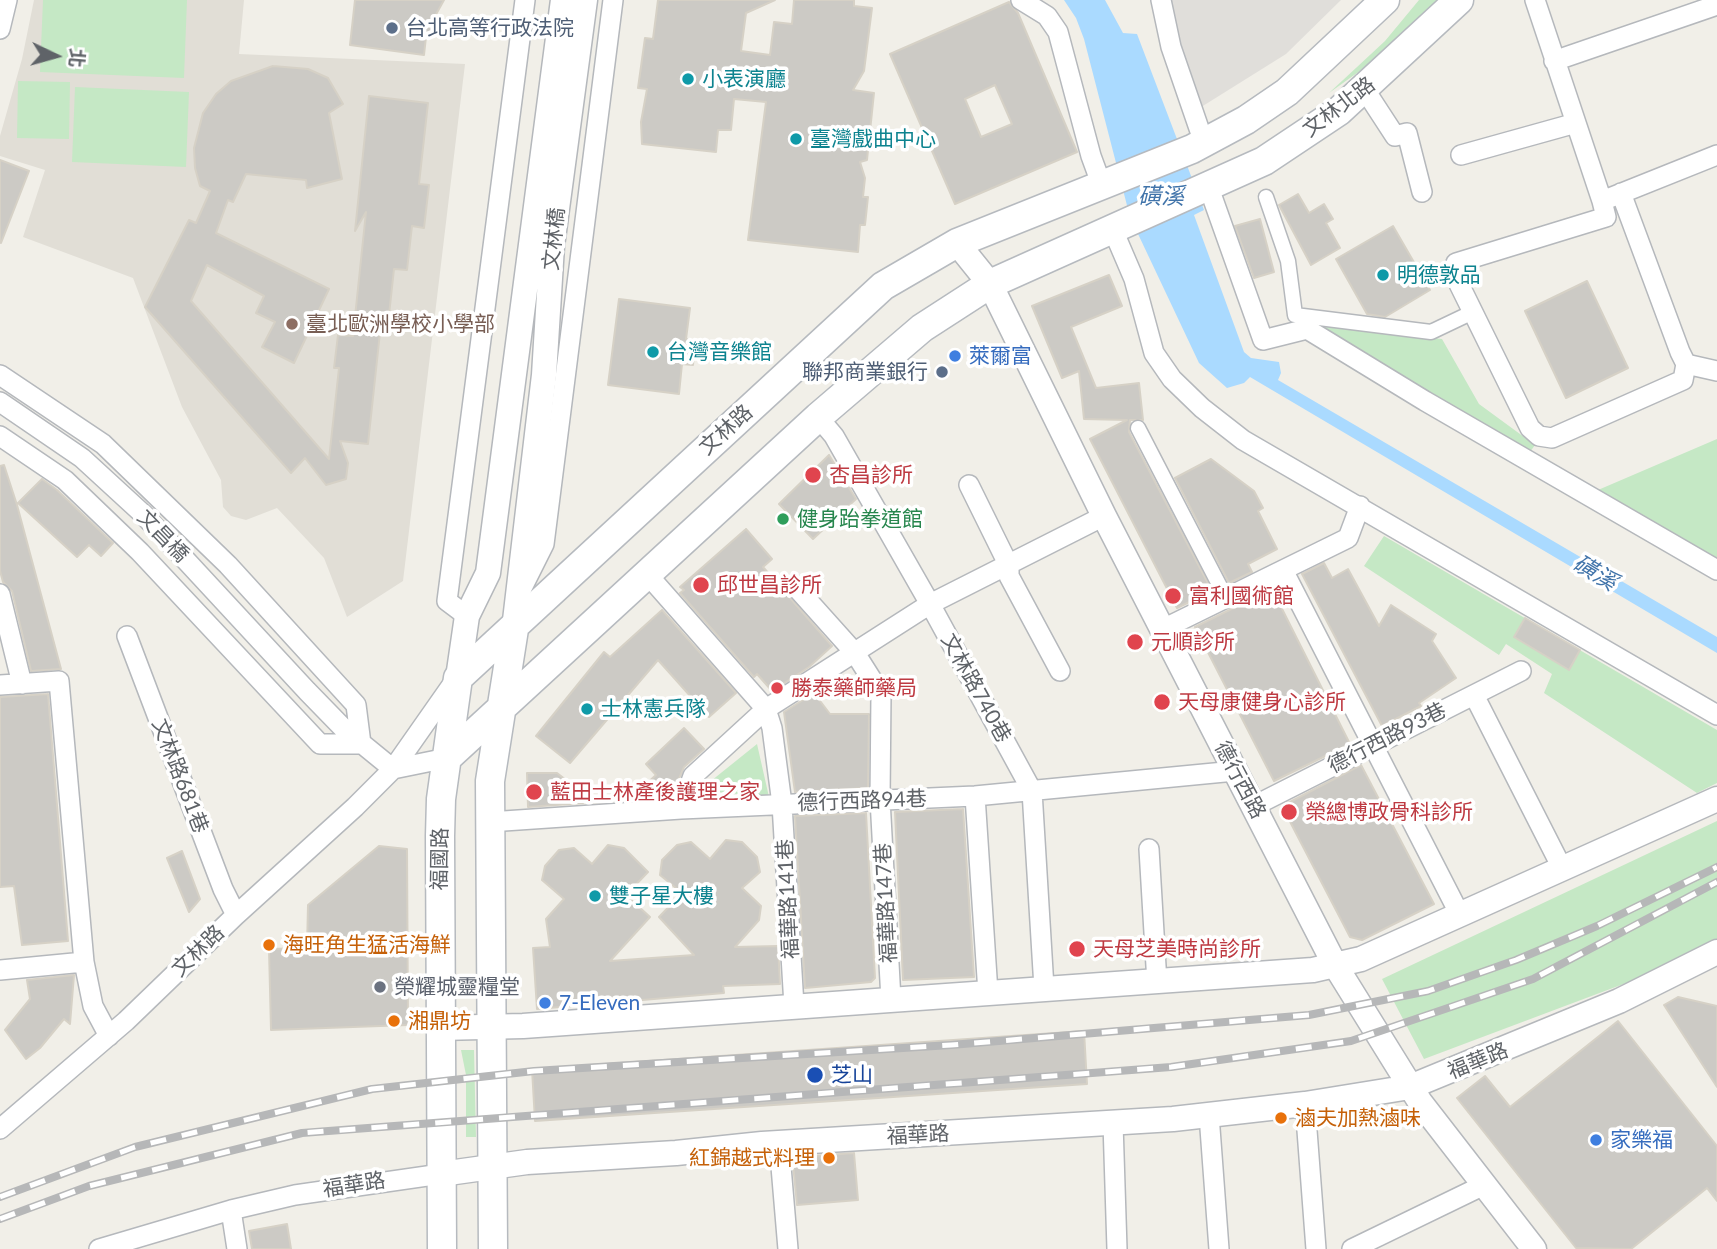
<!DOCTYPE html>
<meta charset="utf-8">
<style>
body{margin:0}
#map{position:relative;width:1717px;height:1249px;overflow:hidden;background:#f1efe8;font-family:Lato,"Noto Sans TC",sans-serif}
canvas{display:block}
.north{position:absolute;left:21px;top:21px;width:70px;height:70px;-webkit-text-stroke:5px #fff;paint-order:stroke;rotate:95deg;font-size:19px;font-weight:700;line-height:28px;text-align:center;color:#5f6368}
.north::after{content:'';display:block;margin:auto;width:24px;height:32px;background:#5f6368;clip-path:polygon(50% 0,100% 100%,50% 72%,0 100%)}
</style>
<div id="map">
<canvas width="1717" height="1249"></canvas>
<div class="north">北</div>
</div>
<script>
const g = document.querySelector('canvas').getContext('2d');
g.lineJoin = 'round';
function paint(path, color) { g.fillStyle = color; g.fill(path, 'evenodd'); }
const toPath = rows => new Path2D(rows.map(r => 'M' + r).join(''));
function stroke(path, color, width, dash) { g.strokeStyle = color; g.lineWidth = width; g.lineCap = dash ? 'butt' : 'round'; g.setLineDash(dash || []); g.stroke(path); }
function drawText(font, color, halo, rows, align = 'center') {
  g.font = font + ' Lato,"Noto Sans TC",sans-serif'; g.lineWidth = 7; g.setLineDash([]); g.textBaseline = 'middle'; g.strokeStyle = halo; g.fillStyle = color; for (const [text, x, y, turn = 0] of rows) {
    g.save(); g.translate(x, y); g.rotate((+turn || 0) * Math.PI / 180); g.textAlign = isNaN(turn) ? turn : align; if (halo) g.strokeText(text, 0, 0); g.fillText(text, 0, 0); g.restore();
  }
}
const industrial = toPath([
 [1170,0,1341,0,1286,54,1198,109,1177,46]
]);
const education = toPath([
 [34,0,244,0,239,54,465,64,403,581,347,617,324,558,277,508,246,520,231,516,223,507,221,480,182,407,133,278,23,237,45,170,0,156,0,136,22,59]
]);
const green = toPath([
 [43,0,187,0,184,78,40,72],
 [1419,0,1441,0,1364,68,1329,93,1385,41],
 [18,81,70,82,69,139,17,138],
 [75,87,189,92,186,167,72,162],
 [1317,324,1442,339,1479,404,1535,445,1530,452],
 [1717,439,1717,561,1598,490],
 [1384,536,1717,730,1717,783,1697,793,1544,693,1552,674,1506,644,1499,655,1364,566],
 [757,744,769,797,708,791,706,785],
 [1717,821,1717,943,1682,962,1424,1059,1382,979],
 [461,1050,474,1050,476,1137,466,1137,466,1075]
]);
const water = toPath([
 [1064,0,1105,0,1123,33,1137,34,1204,210,1194,215,1244,352,1251,358,1279,362,1281,373,1278,380,1717,637,1717,653,1250,377,1244,383,1227,388,1199,363,1130,217,1084,39,1076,18]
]);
const building = toPath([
 [355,0,444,0,434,18,431,38,426,37,424,55,350,45,355,0],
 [658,0,775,0,746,13,741,51,770,55,774,22,792,24,794,0,854,0,854,6,872,8,864,71,853,90,874,93,867,160,860,162,865,178,863,197,868,197,865,225,860,225,858,252,748,240,766,102,734,99,731,130,718,130,716,152,642,144,641,122,647,89,638,88,645,38,653,39,658,0],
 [1009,2,1018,13,1077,152,955,204,890,54,1009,2],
 [995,85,1012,124,981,137,965,99,995,85],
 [273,66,308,69,328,78,343,104,329,113,342,179,307,188,306,180,246,174,233,202,228,200,216,233,329,289,294,363,262,347,275,322,256,313,264,296,207,265,191,301,329,459,339,368,334,368,338,335,353,336,366,212,355,231,369,96,428,103,419,184,429,185,424,228,412,226,407,270,394,269,389,315,382,314,368,444,340,441,348,463,346,479,326,485,305,458,291,473,145,307,189,220,196,223,210,191,200,186,195,168,194,148,203,113,216,94,231,81,273,66],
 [0,160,29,171,1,243,0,242,0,160],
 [1298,194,1309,213,1324,204,1333,219,1326,223,1340,248,1311,265,1279,205,1298,194],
 [1260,219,1274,272,1254,278,1235,226,1260,219],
 [1393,226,1430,290,1385,317,1367,314,1336,259,1393,226],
 [1109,275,1122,306,1071,327,1096,388,1139,383,1143,420,1130,420,1129,432,1212,591,1177,608,1090,439,1127,420,1084,419,1079,371,1062,378,1032,306,1109,275],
 [1587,281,1628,368,1566,398,1525,311,1587,281],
 [619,299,690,308,686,339,695,340,693,365,682,364,679,394,608,385,619,299],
 [829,455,856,499,813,539,779,504,829,455],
 [1211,459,1254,491,1263,508,1258,511,1277,549,1248,564,1252,572,1229,583,1175,478,1211,459],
 [4,465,17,505,61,669,31,671,12,591,3,582,0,571,0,466,4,465],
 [42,479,57,490,113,543,101,556,89,545,77,557,18,503,42,479],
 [746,529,772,559,763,567,832,646,809,667,772,691,757,674,754,677,680,593,684,590,680,587,746,529],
 [1324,563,1332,578,1348,569,1379,626,1391,605,1436,634,1432,641,1456,678,1419,703,1421,706,1382,726,1302,574,1324,563],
 [1272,589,1350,744,1274,781,1195,627,1272,589],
 [662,610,736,693,709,717,658,660,570,763,536,736,604,652,610,657,662,610],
 [1525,618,1580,650,1569,670,1514,637,1525,618],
 [814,693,830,714,869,714,868,788,795,792,784,712,814,693],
 [48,694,68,941,22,945,14,886,0,887,0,697,48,694],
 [684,728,704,749,684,767,676,786,664,798,657,798,645,785,656,775,646,764,684,728],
 [1361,765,1434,904,1362,940,1350,937,1286,814,1288,803,1361,765],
 [527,773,557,773,583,793,583,803,528,807,527,773],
 [963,809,974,977,903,980,895,812,963,809],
 [866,813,875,978,871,982,805,988,795,816,866,813],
 [726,840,742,842,757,857,760,872,742,888,761,906,759,920,735,947,778,946,780,984,723,986,724,993,537,1009,533,948,550,947,546,919,564,899,542,880,545,866,559,850,574,848,592,864,608,845,624,848,648,872,626,895,650,917,610,961,694,955,659,917,682,893,660,875,662,860,677,845,691,842,710,859,726,840],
 [379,846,407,849,408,1025,271,1030,269,949,307,948,308,905,379,846],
 [182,851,200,899,189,912,167,858,182,851],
 [74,975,70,1024,64,1019,40,1048,26,1059,5,1030,30,999,27,980,74,975],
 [1678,997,1717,1006,1717,1087,1664,1005,1678,997],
 [1618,1021,1717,1146,1717,1201,1707,1188,1631,1249,1576,1248,1457,1098,1485,1076,1510,1107,1618,1021],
 [1084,1031,1087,1084,535,1121,532,1069,1084,1031],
 [854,1153,858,1200,797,1205,793,1164,799,1157,854,1153],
 [287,1224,291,1249,252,1249,249,1231,287,1224]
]);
const pedestrian = toPath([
 [1266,197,1288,261,1295,315,1431,332,1473,312],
 [1138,428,1226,598]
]);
const minor = toPath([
 [1021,0,1047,16,1058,32,1091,156,1102,186],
 [1161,0,1171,47,1204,143],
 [1535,0,1602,201,1717,155],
 [0,29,7,0],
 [1554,61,1717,5],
 [1365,90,1395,136,1407,133,1422,192],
 [1461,155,1576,123],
 [1209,188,1263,340,1307,329,1425,401,1717,570],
 [1621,193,1680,352,1686,364,1717,371],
 [1602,201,1606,217,1456,263,1459,284,1530,428,1539,436,1552,438,1683,380,1686,364],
 [1113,230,1134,279,1154,353,1172,379,1202,408,1243,440,1717,715],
 [0,375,103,444,228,565,356,705,361,744,320,744,140,552,65,480,0,436],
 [0,402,82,458,143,514,307,691,344,729,393,769],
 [818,417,834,436,930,604,1032,791,1044,988],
 [969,485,1009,566,1009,576,1060,671],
 [1283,570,1459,913],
 [647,574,766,709,772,728,782,804,794,1006],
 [794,585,855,653,881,694,880,799,891,1000],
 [522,588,544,544,613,0],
 [0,594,22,684],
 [467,616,447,601,525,0],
 [1163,629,1348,538,1360,506],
 [127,636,223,889,236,915],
 [0,685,59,681,84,962,93,1006,109,1036],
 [1474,695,1562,868],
 [393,769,447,758],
 [975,796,988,993],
 [1254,806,1521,671],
 [681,809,693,776,766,709,930,604,1104,516],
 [489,822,681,809,975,796,1235,771],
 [1149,849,1157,983],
 [0,970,84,962],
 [1305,1104,1316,1249],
 [1209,1115,1219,1249],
 [1113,1123,1117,1249],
 [0,1129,126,1021,236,915,355,807,393,769,454,682],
 [779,1143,788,1249],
 [231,1210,237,1249],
 [99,1249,231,1210,295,1195,441,1174],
 [1352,1249,1484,1185]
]);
const tertiary = toPath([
 [957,243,990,284,1104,516,1335,965,1420,1102,1534,1249],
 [514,629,544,375,552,246,585,0],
 [458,678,467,616,488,573,563,0],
 [440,1028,523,1026,1313,970,1361,959,1717,799],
 [441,1174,527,1162,676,1153,762,1144,1173,1119,1305,1104,1410,1087,1619,1001,1717,952]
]);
const secondary = toPath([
 [447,758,818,417,922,328,990,284,1264,161,1339,111,1459,0],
 [442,1249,440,836,441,799,458,678,883,286,957,243,1192,149,1246,120,1287,92,1385,0],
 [493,1249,490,781,514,629]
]);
const rail = toPath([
 [0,1197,135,1147,372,1089,534,1071,951,1045,1309,1015,1428,991,1516,960,1597,926,1717,867],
 [0,1219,89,1186,302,1133,1171,1067,1351,1041,1533,979,1717,882]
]);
const markers = [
 [392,28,7,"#5c6f8a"],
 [688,79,7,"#0f9aa8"],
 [796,139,7,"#0f9aa8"],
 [1383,275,7,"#0f9aa8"],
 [292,324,7,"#8d6e63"],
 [653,352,7,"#0f9aa8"],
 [955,356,7,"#3f7fe0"],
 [942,372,7,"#5c6f8a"],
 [813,475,9,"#e0444e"],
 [783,519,7,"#2e9e5b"],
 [701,585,9,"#e0444e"],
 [1173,596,9,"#e0444e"],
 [1135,642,9,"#e0444e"],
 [777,688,7,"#e0444e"],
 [1162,702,9,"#e0444e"],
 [587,709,7,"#0f9aa8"],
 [534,792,9,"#e0444e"],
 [1289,812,9,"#e0444e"],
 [595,896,7,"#0f9aa8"],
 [269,945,7,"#e8710a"],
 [1077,949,9,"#e0444e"],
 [380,987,7,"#6b7280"],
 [545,1003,7,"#3f7fe0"],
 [394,1021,7,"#e8710a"],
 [815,1075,9,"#1a4fb4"],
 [1281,1118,7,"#e8710a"],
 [1596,1140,7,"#3f7fe0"],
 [829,1158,7,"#e8710a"]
];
const serviceNames = [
 ["台北高等行政法院",406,28],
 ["聯邦商業銀行",928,372,"right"]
];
const cultureNames = [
 ["小表演廳",702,79],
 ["臺灣戲曲中心",810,139],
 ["明德敦品",1397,275],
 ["台灣音樂館",667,352],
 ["士林憲兵隊",601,709],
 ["雙子星大樓",609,896]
];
const streetNames = [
 ["文林北路",1339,107,-37],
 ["文林橋",554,239,-84],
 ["文林路",726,430,-42],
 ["文昌橋",163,536,46],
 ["文林路740巷",976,688,61],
 ["德行西路93巷",1387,738,-27],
 ["文林路681巷",180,776,69],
 ["德行西路",1240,780,62],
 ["德行西路94巷",862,801,-2],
 ["福國路",440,859,-89],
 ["福華路141巷",788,899,-93],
 ["福華路147巷",886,903,-93],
 ["文林路",198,951,-44],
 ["福華路",1478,1061,-22],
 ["福華路",918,1135,-3],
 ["福華路",354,1185,-9]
];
const educationNames = [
 ["臺北歐洲學校小學部",306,324]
];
const shopNames = [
 ["萊爾富",969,356],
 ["7-Eleven",559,1003],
 ["家樂福",1610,1140]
];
const healthNames = [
 ["杏昌診所",829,475],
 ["邱世昌診所",717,585],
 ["富利國術館",1189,596],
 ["元順診所",1151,642],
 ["勝泰藥師藥局",791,688],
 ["天母康健身心診所",1178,702],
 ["藍田士林產後護理之家",550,792],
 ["榮總博政骨科診所",1305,812],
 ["天母芝美時尚診所",1093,949]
];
const leisureNames = [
 ["健身跆拳道館",797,519]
];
const foodNames = [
 ["海旺角生猛活海鮮",283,945],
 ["湘鼎坊",408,1021],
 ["滷夫加熱滷味",1295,1118],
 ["紅錦越式料理",815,1158,"right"]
];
const worshipNames = [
 ["榮耀城靈糧堂",394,987]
];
const transitNames = [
 ["芝山",831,1075]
];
const waterNames = [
 ["磺溪",1161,197],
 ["磺溪",1595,573,31]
];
paint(industrial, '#e0deda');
paint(education, '#e1ded6');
paint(green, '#c5e8c5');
paint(water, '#aadaff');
paint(building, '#cccac5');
stroke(building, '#d6d1c6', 2);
stroke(pedestrian, '#b5b8bc', 17);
stroke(minor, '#b5b8bc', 22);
stroke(tertiary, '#b5b8bc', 27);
stroke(secondary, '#b6babf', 31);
stroke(pedestrian, '#fff', 14);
stroke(minor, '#fff', 19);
stroke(tertiary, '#fff', 24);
stroke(secondary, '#fff', 28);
stroke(rail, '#b6b7b8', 8);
stroke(rail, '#fff', 5, [16]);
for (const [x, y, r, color] of markers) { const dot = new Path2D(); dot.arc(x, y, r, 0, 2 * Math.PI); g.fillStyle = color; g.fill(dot); stroke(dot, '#fff', 2.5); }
drawText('21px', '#4e5e75', '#fff', serviceNames, 'left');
drawText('21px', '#0d838f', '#fff', cultureNames, 'left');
drawText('21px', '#5f6368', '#fff', streetNames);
drawText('21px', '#785e54', '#fff', educationNames, 'left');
drawText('21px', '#366cbe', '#fff', shopNames, 'left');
drawText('21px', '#be3a42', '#fff', healthNames, 'left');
drawText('21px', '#27864d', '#fff', leisureNames, 'left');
drawText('21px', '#c56008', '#fff', foodNames, 'left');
drawText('21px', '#5b616d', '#fff', worshipNames, 'left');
drawText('21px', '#164399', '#fff', transitNames, 'left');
drawText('italic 23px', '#4174aa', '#fff', waterNames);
</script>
